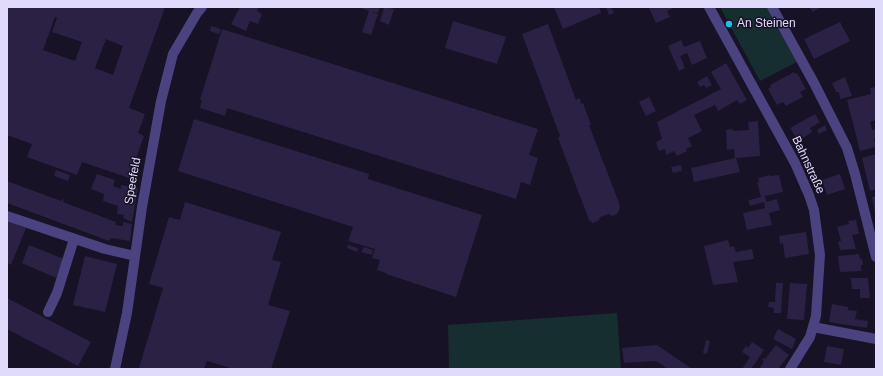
<!DOCTYPE html>
<meta charset="utf-8">
<style>
body{margin:0}
#map{position:relative;width:883px;height:376px;overflow:hidden;background:#171225;font-family:Arial,sans-serif}
canvas{display:block}
.frame{position:absolute;inset:0;border:8px solid #e1dbfb;pointer-events:none}
</style>
<div id="map">
<canvas width="883" height="376"></canvas>
<div class="frame"></div>
</div>
<script>
const g = document.querySelector('canvas').getContext('2d');
g.lineJoin = 'round';
function paint(path, color) { g.fillStyle = color; g.fill(path, 'evenodd'); }
const toPath = rows => new Path2D(rows.map(r => 'M' + r).join(''));
function stroke(path, color, width, dash) { g.strokeStyle = color; g.lineWidth = width; g.lineCap = dash ? 'butt' : 'round'; g.setLineDash(dash || []); g.stroke(path); }
function drawText(font, color, halo, rows, align = 'center') {
  g.font = font + ' Arial,sans-serif'; g.lineWidth = 3; g.setLineDash([]); g.textBaseline = 'middle'; g.strokeStyle = halo; g.fillStyle = color; for (const [text, x, y, turn = 0] of rows) {
    g.save(); g.translate(x, y); g.rotate((+turn || 0) * Math.PI / 180); g.textAlign = isNaN(turn) ? turn : align; if (halo) g.strokeText(text, 0, 0); g.fillText(text, 0, 0); g.restore();
  }
}
const green = toPath([
 [720,7,766,7,797,62,760,81],
 [617,313,621,369,449,369,448,325]
]);
const building = toPath([
 [7,7,165,7,129,108,145,114,138,133,144,136,129,178,82,162,77,175,27,157,32,144,7,135],
 [55,17,57,18,52,32,82,42,75,61,43,50],
 [106,39,123,46,113,75,95,68],
 [240,7,259,7,257,11,262,14,258,24,250,21,246,31,231,24],
 [358,7,380,7,378,13,371,12,378,14,371,35,362,32,369,11],
 [384,7,394,9,389,25,380,21],
 [554,7,599,7,601,13,563,29],
 [606,7,611,7,614,13,609,15],
 [651,7,676,7,667,11,670,17,656,23,649,8],
 [809,7,821,7,813,12],
 [453,21,506,37,497,64,445,48],
 [840,22,850,41,814,59,804,39],
 [548,24,576,100,580,98,581,104,583,103,591,125,589,125,619,203,620,208,617,214,612,216,609,214,600,217,599,220,593,223,589,220,558,138,560,136,522,34],
 [211,26,221,29,219,34,210,31],
 [222,29,538,129,529,155,538,158,530,185,521,182,516,199,227,108,225,116,200,108,202,100,200,100],
 [681,40,684,47,700,41,707,58,692,65,687,53,680,56,685,68,679,71,668,46],
 [726,63,747,100,740,104,737,100,718,111,715,105,694,115,702,131,688,138,692,146,686,149,687,151,677,156,674,151,666,155,665,149,659,151,656,142,662,139,657,122,721,89,711,72],
 [793,72,795,74,797,73,806,89,800,92,803,97,786,106,783,102,777,105,768,89,771,87,770,85,788,75,788,76],
 [707,76,712,85,706,88,704,85,700,87,697,82],
 [845,77,852,96,840,99,839,92,836,92,832,83],
 [876,87,876,120,870,122,872,130,876,129,876,137,874,138,876,147,860,151,847,100,871,94,870,88],
 [649,97,656,111,646,116,639,102],
 [815,114,820,122,810,128,812,132,798,141,790,128],
 [194,119,369,174,368,179,482,215,456,297,386,274,386,273,377,270,380,260,372,258,375,249,348,241,353,227,178,171],
 [758,121,760,156,736,158,740,172,694,182,691,168,735,158,734,149,727,150,726,130,733,129,733,131,749,130,748,122],
 [825,125,827,130,819,134,817,130],
 [876,154,876,189,870,191,862,158],
 [681,165,682,171,673,173,671,167],
 [56,170,70,175,68,181,54,176],
 [97,174,115,180,113,186,121,189,121,185,138,188,132,222,123,218,124,215,117,214,118,206,103,201,104,194,91,189],
 [840,174,845,189,827,195,822,180],
 [770,175,770,176,779,175,783,192,765,196,766,202,777,199,780,210,769,213,772,225,747,230,743,213,765,208,764,202,750,206,748,199,750,200,761,197,757,182,759,182,758,178],
 [7,181,61,201,64,198,63,202,116,222,115,225,123,226,123,222,132,224,130,241,111,238,109,241,7,203],
 [876,196,876,213,875,213,872,197],
 [185,202,281,232,272,260,281,262,268,305,290,311,271,369,234,369,207,361,204,369,142,369,139,368,163,288,149,284,169,217,180,220],
 [856,220,859,234,852,235,856,249,840,250,838,242,841,241,837,227,849,224,848,221],
 [7,221,26,228,11,265,7,263],
 [806,232,809,254,785,258,783,243,780,244,779,236],
 [728,240,730,247,734,246,736,252,752,249,754,259,733,262,738,282,713,285,704,246],
 [29,245,64,259,56,278,22,263],
 [348,245,358,248,357,252,347,248],
 [364,247,373,250,372,255,361,252],
 [859,254,860,259,862,259,863,265,861,265,861,271,840,272,838,256],
 [85,256,117,264,105,312,73,305],
 [851,278,868,278,870,298,860,298,860,289,852,289],
 [776,283,783,283,781,313,774,313,774,308,768,307,769,302,775,302],
 [790,283,807,284,804,320,787,319],
 [7,298,91,342,78,366,7,329],
 [832,304,848,307,848,310,857,311,855,319,868,321,867,328,829,322],
 [778,329,796,339,792,349,773,339],
 [706,340,710,341,707,354,703,353],
 [752,342,764,350,751,369,742,369,750,357,742,352,746,346,748,348],
 [657,345,676,358,692,369,668,369,656,361,624,363,622,348],
 [776,345,789,355,778,369,759,369,764,361,762,360,763,358,765,359],
 [827,346,844,349,841,365,824,362]
]);
const minor = toPath([
 [709,7,795,163,809,195,814,210,820,255,816,316,810,337,790,369],
 [772,7,814,83,847,148,855,174,876,257],
 [7,216,105,249,135,256],
 [48,312,57,293,74,239],
 [813,327,876,339],
 [115,369,127,313,142,207,161,101,173,54,197,13,202,7]
]);
const markers = [
 [729,24,4,"#1dc0e4"]
];
const poiNames = [
 ["An Steinen",737,24]
];
const streetNames = [
 ["Bahnstraße",808,165,65],
 ["Speefeld",133,181,-80]
];
paint(green, '#162e2f');
paint(building, '#2b2144');
stroke(minor, '#4a437f', 10);
for (const [x, y, r, color] of markers) { const dot = new Path2D(); dot.arc(x, y, r, 0, 2 * Math.PI); g.fillStyle = color; g.fill(dot); stroke(dot, '#171225', 1.5); }
drawText('12px', '#e1dbfb', '#171225', poiNames, 'left');
drawText('12px', '#e1dbfb', '#171225', streetNames);
</script>
